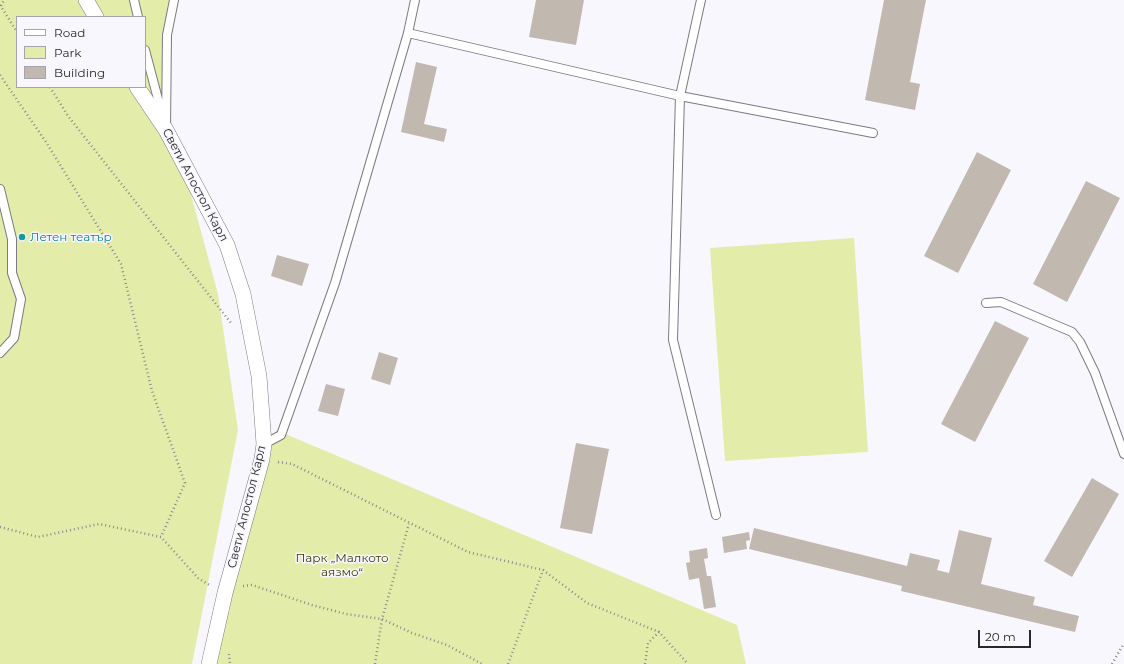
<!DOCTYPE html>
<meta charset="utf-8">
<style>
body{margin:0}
#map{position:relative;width:1124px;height:664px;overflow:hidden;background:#f9f7fe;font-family:Montserrat,sans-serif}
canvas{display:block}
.legend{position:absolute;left:16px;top:16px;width:130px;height:72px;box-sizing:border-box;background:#f9f7fe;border:1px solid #a6a4aa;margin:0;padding:5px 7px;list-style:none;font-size:12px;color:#29282c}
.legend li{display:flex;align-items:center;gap:8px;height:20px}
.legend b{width:20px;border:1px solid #a6a4aa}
.scale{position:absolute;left:978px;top:630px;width:53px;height:18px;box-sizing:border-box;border:2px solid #29282c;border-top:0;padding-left:5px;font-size:12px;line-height:14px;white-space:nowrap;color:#29282c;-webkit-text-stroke:3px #f9f7fe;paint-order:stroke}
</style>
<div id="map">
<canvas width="1124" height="664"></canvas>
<ul class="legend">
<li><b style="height:5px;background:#fff"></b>Road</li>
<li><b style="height:11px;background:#e3eca8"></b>Park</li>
<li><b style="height:11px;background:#c1b8b0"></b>Building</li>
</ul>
<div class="scale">20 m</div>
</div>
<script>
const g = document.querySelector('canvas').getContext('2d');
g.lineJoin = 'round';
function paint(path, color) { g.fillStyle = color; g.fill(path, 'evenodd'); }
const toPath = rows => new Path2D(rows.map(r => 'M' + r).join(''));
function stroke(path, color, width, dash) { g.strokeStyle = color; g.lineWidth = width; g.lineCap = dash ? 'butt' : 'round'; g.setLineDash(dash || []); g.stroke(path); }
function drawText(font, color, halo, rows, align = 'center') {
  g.font = font + ' Montserrat,sans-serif'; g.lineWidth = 3; g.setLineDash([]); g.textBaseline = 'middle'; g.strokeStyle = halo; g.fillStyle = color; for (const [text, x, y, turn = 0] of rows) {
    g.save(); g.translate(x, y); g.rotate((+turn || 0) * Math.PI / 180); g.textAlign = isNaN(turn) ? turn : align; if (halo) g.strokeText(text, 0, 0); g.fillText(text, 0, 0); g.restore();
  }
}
const green = toPath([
 [0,0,170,0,163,45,168,110,218,294,238,430,192,664,0,664],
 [17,17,145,17,145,87,17,87],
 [854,238,868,452,725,461,710,248],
 [276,430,737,625,746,664,214,664]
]);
const building = toPath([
 [536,0,584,0,576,45,529,37],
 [884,0,926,0,910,82,920,84,915,110,865,100],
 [416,62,437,67,424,124,447,129,444,142,401,132],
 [977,152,1011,170,958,273,924,256],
 [1086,181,1120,198,1067,302,1033,284],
 [277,255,309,264,302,286,271,276],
 [995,321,1029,338,975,442,941,424],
 [379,352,398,358,390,385,371,379],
 [326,384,345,389,338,416,318,411],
 [576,443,609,449,592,534,560,528],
 [1092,478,1119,494,1072,577,1044,561],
 [754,528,907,566,910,553,940,560,937,570,949,573,959,530,992,538,981,584,1035,597,1033,605,1079,616,1075,632,901,591,902,586,749,549],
 [749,532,750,540,746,541,747,549,724,553,722,537],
 [707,548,708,558,704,559,707,576,711,576,716,607,704,609,699,578,689,580,686,563,690,562,689,551]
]);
const path = toPath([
 [0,5,17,32],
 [1,6,4,0],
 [0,75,46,142,121,264,152,391,185,483,161,537],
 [50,87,68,116,231,323],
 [278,462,292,464,468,552,543,570,587,603,659,632,688,664],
 [0,527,38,537,99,524,161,537,198,578,211,586],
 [243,586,252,585,312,605,346,614,382,619,412,633,447,645,482,664],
 [229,654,230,664],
 [375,664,382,619,409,524],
 [508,664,543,570],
 [645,664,648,643,659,632],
 [1112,664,1124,643]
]);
const lane = toPath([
 [134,0,138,17],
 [701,0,680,96,673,340,716,515],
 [408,33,680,96,873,133],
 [145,50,163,118],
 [166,128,167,35,174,0],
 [0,189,12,239,12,273,21,299,14,338,0,353],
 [986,303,1001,302,1072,332,1080,342,1095,373,1124,454],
 [264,444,281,435,335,283,408,33,415,0]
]);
const street = toPath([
 [86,0,96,17],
 [137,87,166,130,227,245,243,294,259,376,264,444,262,459,225,593,209,664]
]);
const markers = [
 [22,237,4,"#0f9aa8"]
];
const streetNames = [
 ["Свети Апостол Карл",195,185,62],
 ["Свети Апостол Карл",247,507,-76]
];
const cultureNames = [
 ["Летен театър",30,237]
];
const parkNames = [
 ["Парк „Малкото",342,558],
 ["аязмо“",342,572]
];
paint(green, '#e3eca8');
paint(building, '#c1b8b0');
stroke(lane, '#7c7a84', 10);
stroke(street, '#7c7a84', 16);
stroke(path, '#8c8a90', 2.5, [1, 3]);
stroke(lane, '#fff', 8);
stroke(street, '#fff', 15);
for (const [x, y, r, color] of markers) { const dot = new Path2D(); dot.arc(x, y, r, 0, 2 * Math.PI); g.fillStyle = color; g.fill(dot); stroke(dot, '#f9f7fe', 1.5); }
drawText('12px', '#29282c', '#f9f7fe', streetNames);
drawText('12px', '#0d838f', '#f9f7fe', cultureNames, 'left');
drawText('12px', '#353900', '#f9f7fe', parkNames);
</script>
